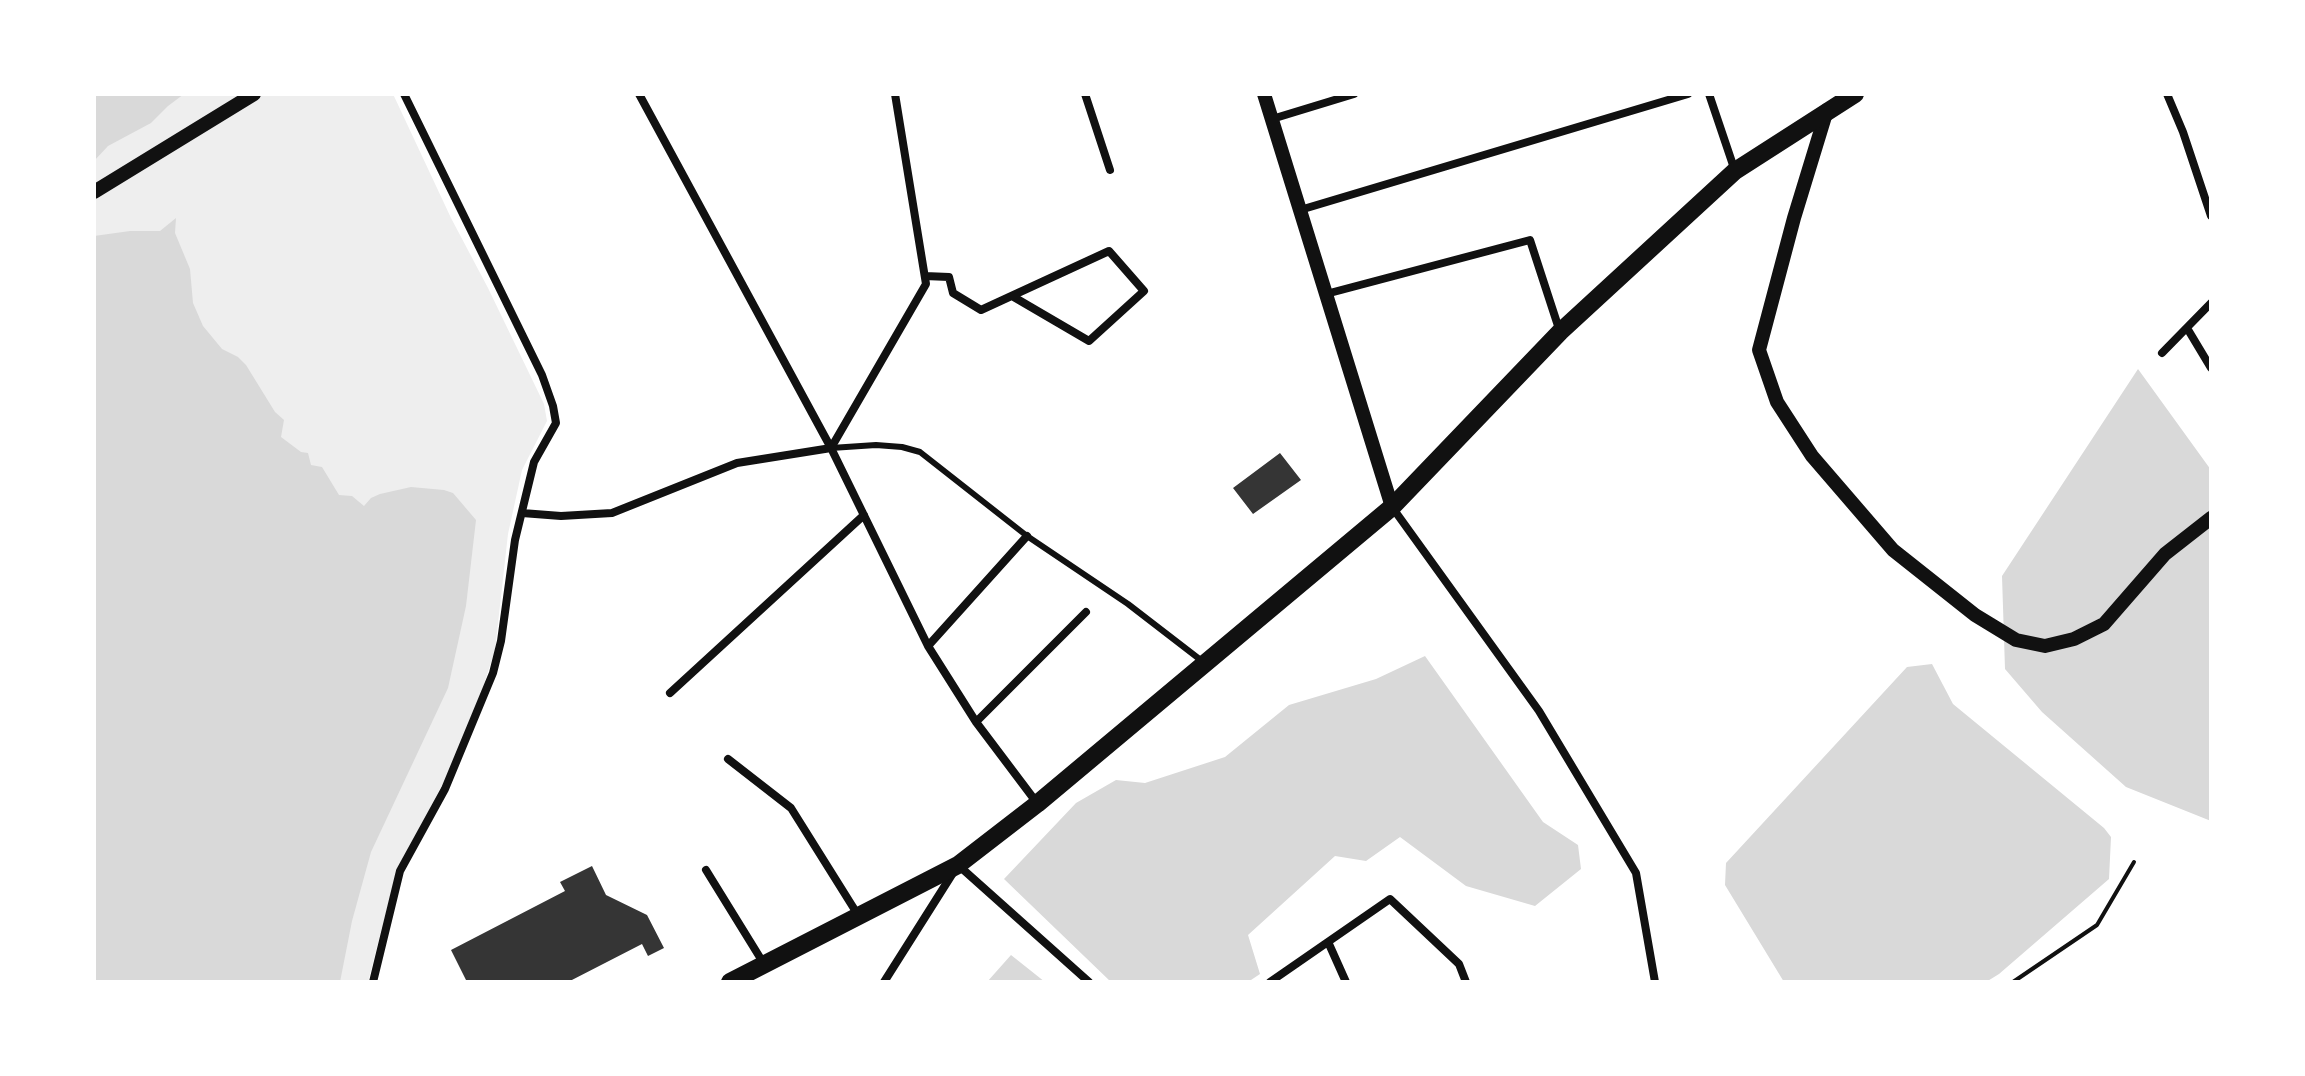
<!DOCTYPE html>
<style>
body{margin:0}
#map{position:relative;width:2305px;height:1076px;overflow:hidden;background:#fff;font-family:"Asap Condensed",sans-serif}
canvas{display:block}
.frame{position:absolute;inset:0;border:96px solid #fff;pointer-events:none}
</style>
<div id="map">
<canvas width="2305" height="1076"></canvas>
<div class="frame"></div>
</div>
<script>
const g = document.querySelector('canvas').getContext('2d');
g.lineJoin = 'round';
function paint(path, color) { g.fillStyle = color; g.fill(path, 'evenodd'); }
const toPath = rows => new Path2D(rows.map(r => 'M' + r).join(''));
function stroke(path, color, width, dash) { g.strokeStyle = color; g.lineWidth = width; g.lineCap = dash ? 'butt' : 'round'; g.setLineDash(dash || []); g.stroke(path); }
const green = toPath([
 [94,94,393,94,451,218,488,288,544,404,547,421,522,470,508,534,495,650,482,690,448,774,397,869,368,982,94,982]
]);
const water = toPath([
 [94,94,184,94,168,106,151,123,108,146,94,161],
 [176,218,175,233,190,269,193,303,203,326,222,349,238,357,246,365,275,412,284,420,281,437,301,452,308,453,311,465,322,467,339,495,352,496,364,506,371,498,380,494,411,487,444,490,453,493,476,520,466,606,448,688,371,852,352,921,340,982,94,982,94,236,130,231,160,231],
 [2138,369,2211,470,2211,821,2126,787,2042,712,2005,669,2002,576],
 [1425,656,1543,822,1578,845,1581,869,1535,906,1466,886,1400,837,1366,861,1335,856,1248,935,1260,974,1248,982,1111,982,1004,879,1076,803,1116,780,1145,783,1225,757,1289,705,1376,679],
 [1932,664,1953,704,2104,828,2111,837,2109,879,1999,974,1986,982,1784,982,1725,885,1726,863,1907,667],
 [1011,955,1045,982,987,982]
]);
const building = toPath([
 [1280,453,1301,480,1253,514,1233,488],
 [592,866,606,895,647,915,664,948,648,956,642,944,568,982,467,982,451,950,565,891,560,882]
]);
const path = toPath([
 [2013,982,2097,925,2134,862]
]);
const service = toPath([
 [831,448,876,445,902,447,920,452,1027,536,1128,604,1202,661]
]);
const minor = toPath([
 [639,94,831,448,928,646,976,722,1037,803],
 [1085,94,1110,170],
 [1709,94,1735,171],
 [2167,94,2183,132,2211,216],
 [1272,119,1354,94],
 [1300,210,1688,94],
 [925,276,949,277,953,293,981,310,1109,251,1144,291,1089,341,1012,296],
 [1326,294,1530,240,1560,332],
 [2187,328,2211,368],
 [2162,353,2211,303],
 [1392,507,1539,711,1636,873,1655,982],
 [522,513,561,516,612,513,737,463,831,448,926,284,895,94],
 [928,646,1027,536],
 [670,693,864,515],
 [976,722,1086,612],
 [728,759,791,808,858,915],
 [706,870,764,964],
 [1329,944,1346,982],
 [373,982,400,871,445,789,493,673,501,641,515,540,534,462,556,423,553,406,542,375,404,94],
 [884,982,958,865,1089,982],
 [1270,982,1390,899,1459,964,1466,982]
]);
const tertiary = toPath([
 [1264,94,1392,507],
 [1827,110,1794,218,1759,350,1777,402,1812,456,1893,550,1975,615,2016,640,2045,646,2074,639,2104,624,2165,554,2211,518],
 [94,192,254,94]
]);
const primary = toPath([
 [730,982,958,865,1037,804,1392,507,1560,332,1735,171,1855,94]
]);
paint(green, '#eee');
paint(water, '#d9d9d9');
paint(building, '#353535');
stroke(path, '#111', 4);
stroke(service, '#111', 6);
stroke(minor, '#111', 8);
stroke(tertiary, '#111', 14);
stroke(primary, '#111', 18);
</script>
